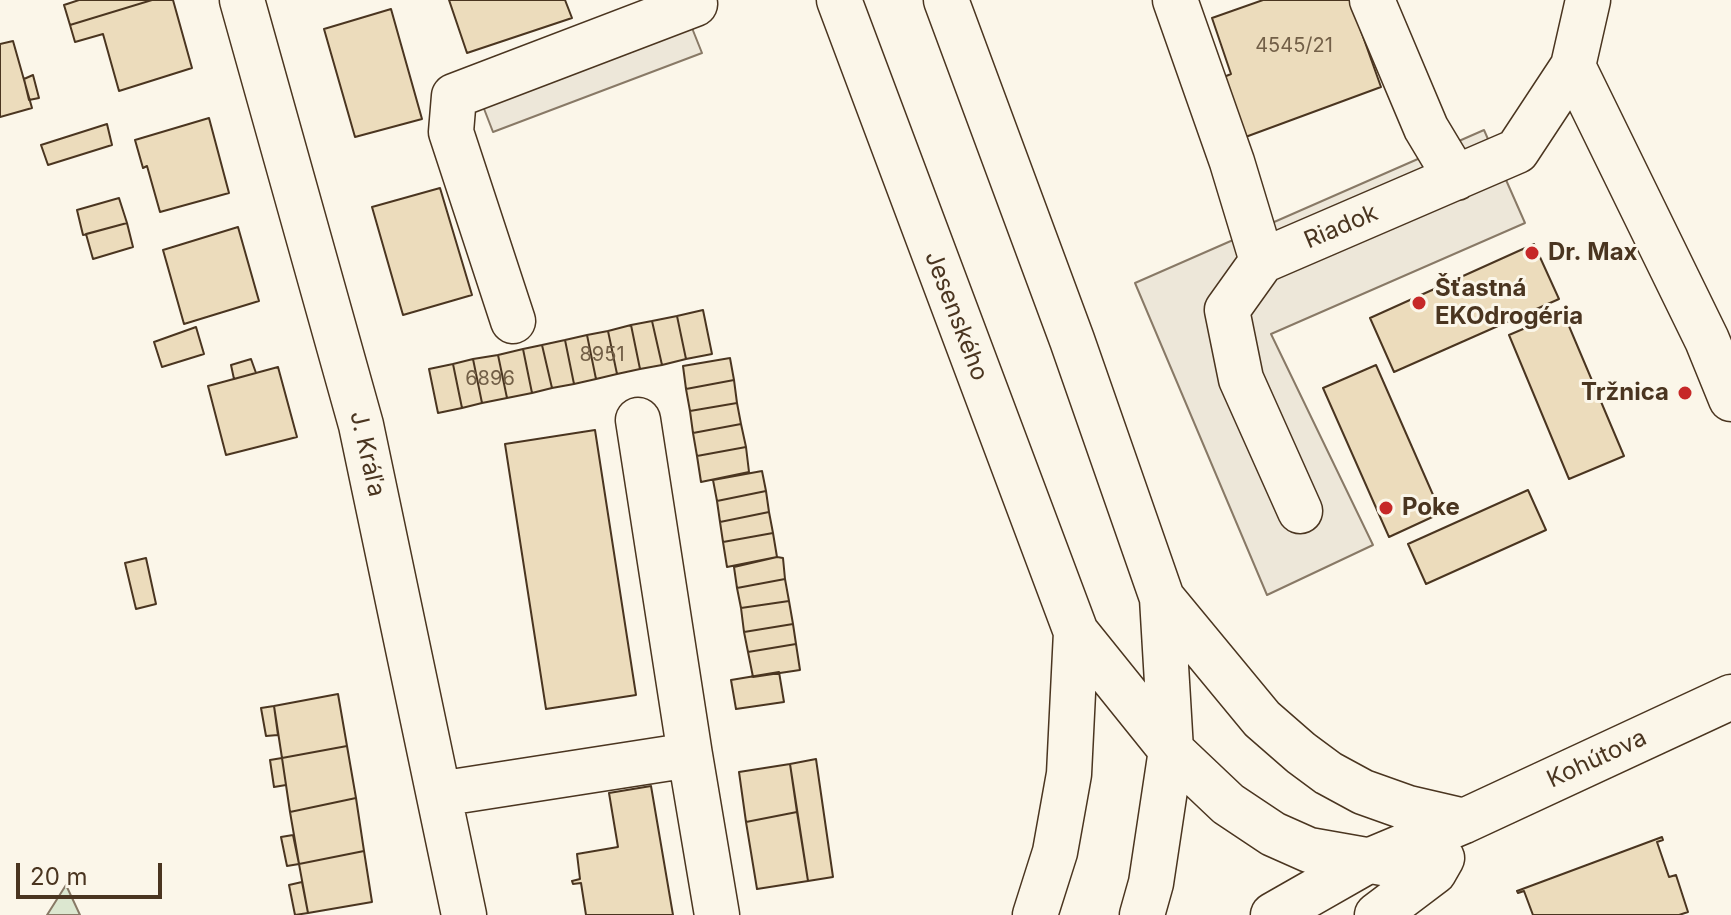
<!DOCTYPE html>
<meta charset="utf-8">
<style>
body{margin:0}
#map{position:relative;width:1731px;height:915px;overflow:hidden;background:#fbf6e9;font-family:Inter,sans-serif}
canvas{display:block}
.scale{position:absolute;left:16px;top:863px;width:146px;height:36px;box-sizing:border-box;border:4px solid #4a3520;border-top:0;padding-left:10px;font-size:24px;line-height:28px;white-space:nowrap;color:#4a3520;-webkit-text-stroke:6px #fbf6e9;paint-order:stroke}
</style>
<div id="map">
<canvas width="1731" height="915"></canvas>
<div class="scale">20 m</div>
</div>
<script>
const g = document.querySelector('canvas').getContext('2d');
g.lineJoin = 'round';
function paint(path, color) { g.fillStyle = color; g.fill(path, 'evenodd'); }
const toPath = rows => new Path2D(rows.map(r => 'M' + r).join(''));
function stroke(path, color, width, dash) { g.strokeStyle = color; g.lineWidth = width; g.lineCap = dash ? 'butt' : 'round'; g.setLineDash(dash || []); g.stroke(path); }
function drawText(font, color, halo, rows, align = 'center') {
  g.font = font + ' Inter,sans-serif'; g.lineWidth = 6; g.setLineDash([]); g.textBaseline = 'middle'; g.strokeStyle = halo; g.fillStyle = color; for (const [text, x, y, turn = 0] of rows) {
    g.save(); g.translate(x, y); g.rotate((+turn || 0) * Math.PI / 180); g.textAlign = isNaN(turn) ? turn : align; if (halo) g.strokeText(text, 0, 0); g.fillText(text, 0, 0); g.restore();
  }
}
const green = toPath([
 [66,885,80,915,47,915,66,885]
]);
const parking = toPath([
 [690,23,702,53,493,132,481,101,690,23],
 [1484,130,1525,223,1271,334,1373,545,1267,595,1135,283,1484,130]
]);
const building = toPath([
 [79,0,152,0,70,25,64,5,79,0],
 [152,0,173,0,192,68,119,91,103,34,75,42,70,25,152,0],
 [449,0,565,0,572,18,467,53,449,0],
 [1263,0,1350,0,1381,87,1240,139,1219,79,1231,74,1212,18,1263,0],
 [391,9,422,119,355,137,324,29,391,9],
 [13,41,32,108,0,117,0,44,13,41],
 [33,75,39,98,29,100,24,79,33,75],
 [209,118,229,193,160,212,147,166,143,168,135,140,209,118],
 [107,124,112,145,48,165,41,145,107,124],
 [440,188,472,295,403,315,372,207,440,188],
 [119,198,127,223,83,235,77,210,119,198],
 [127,223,133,247,93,259,86,234,127,223],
 [238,227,259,301,184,324,163,250,238,227],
 [1534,244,1559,299,1394,372,1370,318,1534,244],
 [703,310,712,354,686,359,677,316,703,310],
 [1563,312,1624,456,1569,479,1509,335,1563,312],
 [677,316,686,359,662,365,652,321,677,316],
 [652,321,662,365,640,369,631,325,652,321],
 [631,325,640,369,617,374,608,331,631,325],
 [196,327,204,354,162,367,154,342,196,327],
 [608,331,617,374,596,379,587,335,608,331],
 [587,335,596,379,574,384,565,340,587,335],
 [565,340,574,384,552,388,542,345,565,340],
 [542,345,552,388,532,393,523,349,542,345],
 [523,349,532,393,507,398,498,355,523,349],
 [498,355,507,398,482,403,473,359,498,355],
 [730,358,734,380,686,389,683,366,730,358],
 [251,359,256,373,234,379,231,365,251,359],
 [473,359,482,403,462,408,453,364,473,359],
 [453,364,462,408,438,413,429,369,453,364],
 [1376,365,1441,513,1389,537,1323,388,1376,365],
 [278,367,297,437,226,455,208,386,278,367],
 [734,380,737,403,690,411,686,389,734,380],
 [737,403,741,424,693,433,690,411,737,403],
 [741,424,746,447,697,456,693,433,741,424],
 [595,430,636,695,546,709,505,444,595,430],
 [746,447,749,472,701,482,697,456,746,447],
 [762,471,766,491,717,501,713,480,762,471],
 [1528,490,1546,530,1426,584,1408,544,1528,490],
 [766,491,769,512,720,522,717,501,766,491],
 [769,512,773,533,723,542,720,522,769,512],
 [773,533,777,557,727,567,723,542,773,533],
 [777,557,783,558,785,579,737,588,734,567,777,557],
 [146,558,156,604,136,609,125,563,146,558],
 [785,579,789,601,741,608,737,588,785,579],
 [789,601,793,624,744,632,741,608,789,601],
 [793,624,796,644,748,652,744,632,793,624],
 [796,644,800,670,753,677,748,652,796,644],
 [779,672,784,702,736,709,731,680,779,672],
 [338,694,347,746,282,758,274,706,338,694],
 [274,706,278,735,266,736,261,708,274,706],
 [347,746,356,798,290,812,282,758,347,746],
 [282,758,286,785,274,787,270,760,282,758],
 [816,759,833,877,808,881,790,764,816,759],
 [790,764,797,812,746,822,739,772,790,764],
 [651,786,673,915,586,915,581,883,573,884,572,881,580,879,577,854,618,847,609,793,651,786],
 [356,798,364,851,299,864,290,812,356,798],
 [797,812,808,881,757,889,746,822,797,812],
 [293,835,299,864,287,866,281,837,293,835],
 [1662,837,1663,840,1657,842,1669,877,1676,875,1688,912,1679,915,1533,915,1524,891,1518,893,1517,891,1662,837],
 [364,851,372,902,308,913,299,864,364,851],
 [302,882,308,913,295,915,289,885,302,882]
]);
const minor = toPath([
 [242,0,361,425,464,915],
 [1175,0,1232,162,1262,261],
 [1372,0,1426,128,1456,178],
 [1573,66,1707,340,1731,399],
 [513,321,451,132,454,96,695,4],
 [1300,511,1241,379,1227,310,1262,261,1517,151,1573,66,1588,0],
 [690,755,717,915],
 [439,794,690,755,638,420]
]);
const major = toPath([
 [839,0,1076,632,1171,750,1228,804,1273,834,1309,850,1434,872],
 [946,0,1072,340,1162,598,1171,750,1151,883,1142,915],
 [1162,598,1262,719,1301,753,1328,773,1363,792,1408,808,1464,821],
 [1035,915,1055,852,1069,774,1076,632],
 [1273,915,1366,862,1464,821,1731,697],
 [1377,915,1434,872,1442,858]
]);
const markers = [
 [1532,253,8,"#c62828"],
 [1419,303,8,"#c62828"],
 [1685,393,8,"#c62828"],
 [1386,508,8,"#c62828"]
];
const numberNames = [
 ["4545/21",1294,46],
 ["8951",602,355],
 ["6896",490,379]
];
const streetNames = [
 ["Riadok",1341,227,-23],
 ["Jesenského",956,316,69],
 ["J. Kráľa",367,454,77],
 ["Kohútova",1597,759,-25]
];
const poiNames = [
 ["Dr. Max",1548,253],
 ["Šťastná",1435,289],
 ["EKOdrogéria",1435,317],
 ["Tržnica",1669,393,"right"],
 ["Poke",1402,508]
];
paint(green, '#dce7d0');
stroke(green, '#887966', 2);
paint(parking, '#ede7d9');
stroke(parking, '#887966', 2);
paint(building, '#ecdcbc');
stroke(building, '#4a3520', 2);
stroke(minor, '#4a3520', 47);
stroke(major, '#4a3520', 47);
stroke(minor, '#fbf6e9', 44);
stroke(major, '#fbf6e9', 44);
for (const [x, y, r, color] of markers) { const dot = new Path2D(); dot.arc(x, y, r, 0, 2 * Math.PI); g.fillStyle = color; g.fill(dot); stroke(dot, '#fbf6e9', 3); }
drawText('20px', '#725f47', null, numberNames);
drawText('24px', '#4a3520', '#fbf6e9', streetNames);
drawText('bold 24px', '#4a3520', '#fbf6e9', poiNames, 'left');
</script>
